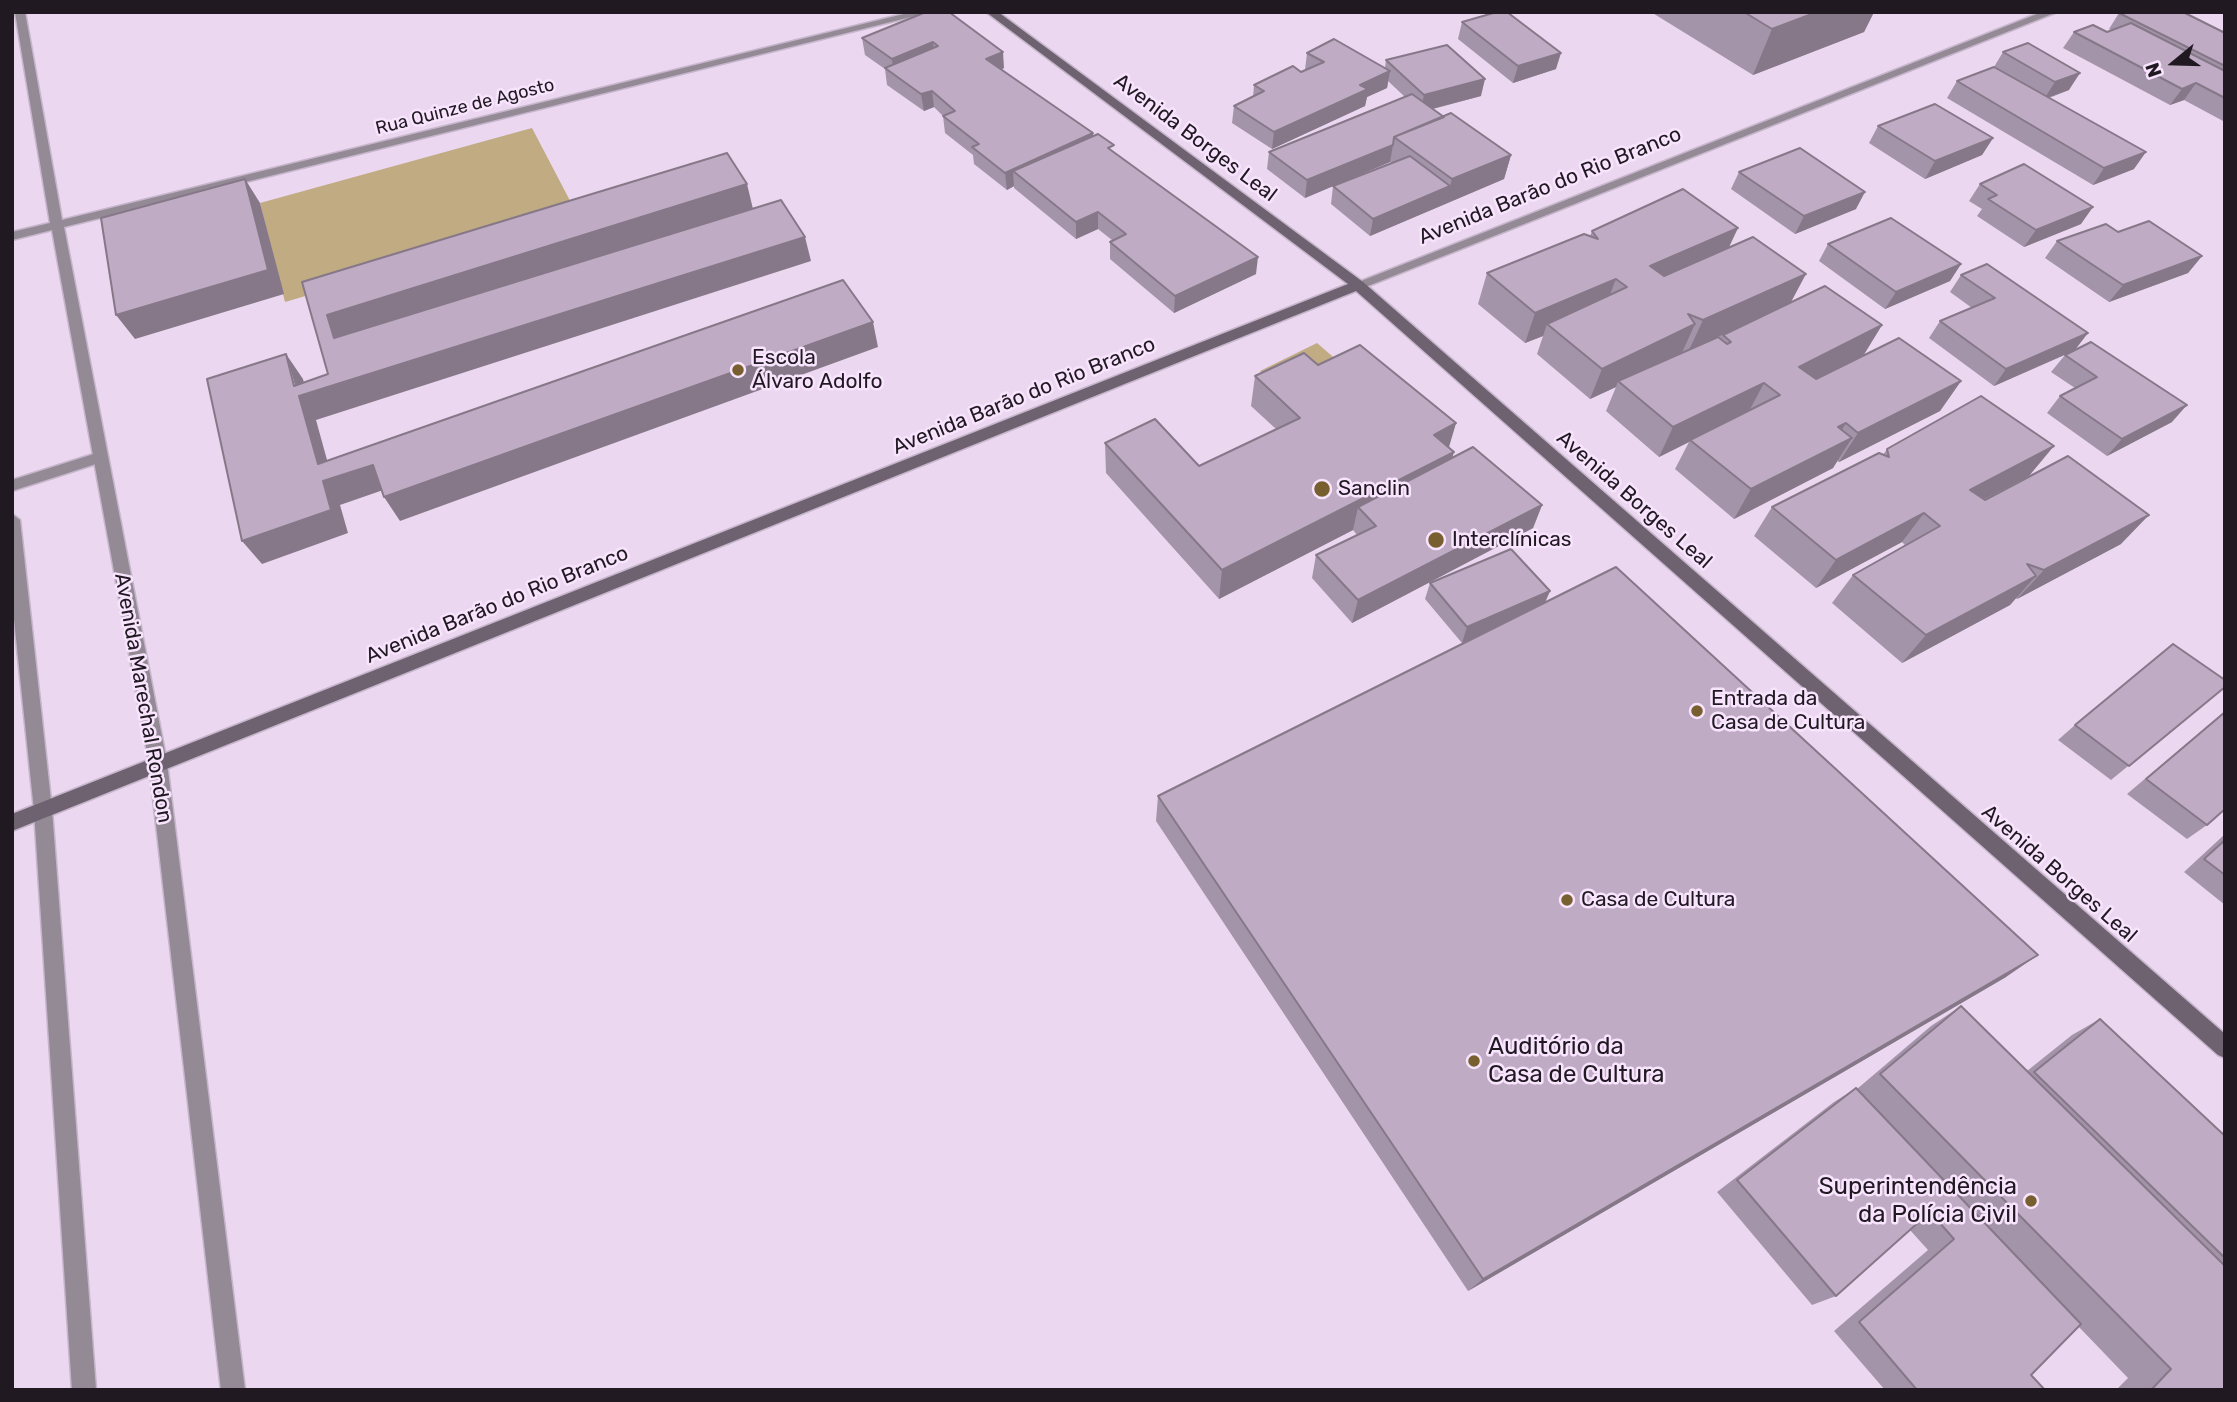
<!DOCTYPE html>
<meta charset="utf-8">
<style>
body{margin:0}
#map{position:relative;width:2237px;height:1402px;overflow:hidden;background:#ebd7f0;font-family:Rubik,sans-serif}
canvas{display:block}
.frame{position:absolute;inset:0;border:14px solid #201922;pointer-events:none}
.north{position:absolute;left:2139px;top:28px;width:70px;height:70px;-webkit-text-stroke:5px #f8e4fd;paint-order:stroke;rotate:251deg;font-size:19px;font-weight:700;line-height:28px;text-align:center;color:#201922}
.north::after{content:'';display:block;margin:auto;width:24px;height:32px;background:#201922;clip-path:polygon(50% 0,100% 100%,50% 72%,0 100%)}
</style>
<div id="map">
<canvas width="2237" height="1402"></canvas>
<div class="frame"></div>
<div class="north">N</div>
</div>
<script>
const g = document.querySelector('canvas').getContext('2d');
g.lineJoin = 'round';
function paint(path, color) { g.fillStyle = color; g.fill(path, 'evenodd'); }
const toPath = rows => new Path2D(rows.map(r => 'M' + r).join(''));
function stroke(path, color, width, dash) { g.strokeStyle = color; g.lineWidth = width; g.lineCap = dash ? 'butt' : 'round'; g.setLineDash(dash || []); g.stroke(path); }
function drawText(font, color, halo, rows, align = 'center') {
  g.font = font + ' Rubik,sans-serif'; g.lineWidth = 5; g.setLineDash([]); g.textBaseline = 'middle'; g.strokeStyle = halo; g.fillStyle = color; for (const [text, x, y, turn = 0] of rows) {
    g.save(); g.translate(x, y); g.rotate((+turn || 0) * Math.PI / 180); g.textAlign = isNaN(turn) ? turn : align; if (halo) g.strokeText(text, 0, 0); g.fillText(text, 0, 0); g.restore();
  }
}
const green = toPath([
 [532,128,578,216,285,302,260,203],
 [1317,343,1354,375,1282,392,1260,371]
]);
const minor = toPath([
 [100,452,105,453,108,457,105,461,12,491,12,480,100,452]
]);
const tertiary = toPath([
 [15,12,25,12,62,220,912,12,931,12,64,227,167,763,245,1390,221,1390,149,763,52,230,12,240,12,232,50,223,15,12],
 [2042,12,2057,12,1363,288,1358,289,1351,285,2042,12],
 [12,514,20,520,52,810,96,1390,72,1390,34,810,12,600,12,514]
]);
const secondary = toPath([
 [986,12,998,12,1363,282,2225,1034,2225,1058,2218,1055,1356,291,12,831,12,814,1348,284,986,12]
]);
const wall = toPath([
 [926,12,1004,68,1002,69,1114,152,1256,274,1174,313,1110,259,1110,242,1112,240,1098,229,1076,239,1014,188,1014,186,1007,190,974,164,973,155,945,133,943,116,934,107,924,111,887,85,885,69,865,55,862,38],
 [1651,12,1874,12,1864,32,1753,75],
 [2119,13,2225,33,2225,122,2184,100,2170,105,2063,48,2074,32,2107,32,2111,30,2109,29],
 [1462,22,1556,69,1513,83,1458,39],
 [2003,52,2069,90,2049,98,2134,169,2093,185,1947,98,1957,81,1994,67],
 [1307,53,1385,68,1386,60,1481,96,1433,109,1444,117,1511,155,1504,179,1370,236,1331,204,1333,186,1392,163,1390,162,1305,198,1267,169,1269,152,1405,97,1388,81,1387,88,1367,97,1365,106,1272,149,1232,123,1234,106,1253,97,1254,85,1301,72,1305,70],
 [1878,126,1993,138,1982,155,1925,179,1869,143],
 [1739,172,1856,209,1795,234,1731,189],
 [1980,184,2081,224,2024,247,1977,216,1982,209,1969,201],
 [1592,231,1729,247,1790,302,1882,325,1863,356,1961,381,1940,411,1839,462,1837,461,1833,468,1734,519,1675,469,1689,442,1659,457,1606,411,1616,387,1590,399,1537,354,1543,336,1525,343,1478,304,1487,273,1590,236],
 [2057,241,2202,256,2188,273,2109,302,2045,258],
 [1828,244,1961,264,1950,281,1885,309,1819,261],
 [1961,275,2075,350,2172,422,2107,456,2047,413,2060,396,2075,388,2051,372,2065,355,2074,351,1994,386,1929,338,1940,321,1972,308,1950,292],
 [1318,365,1456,423,1449,447,1452,458,1542,505,1533,528,1352,623,1312,578,1316,555,1357,535,1353,530,1219,599,1106,473,1105,443,1199,466,1276,429,1251,406,1255,376],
 [1887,449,1985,500,2121,544,2017,599,2016,598,2010,605,1902,663,1832,603,1853,575,1905,545,1902,542,1816,588,1754,536,1772,507,1883,455],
 [1430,583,1550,591,1545,602,2006,977,1468,1291,1156,821,1158,796,1480,635,1462,643,1425,599],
 [2225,687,2111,780,2058,740,2075,725],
 [2225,711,2225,809,2207,825,2187,839,2127,794],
 [2225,834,2225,905,2184,872],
 [1961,1006,2027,1071,2072,1035,2100,1019,2225,1136,2225,1390,2116,1390,2128,1378,2079,1327,2031,1375,2045,1390,1885,1390,1834,1331,1928,1250,1910,1230,1836,1296,1812,1305,1717,1192,1834,1102,1856,1088,1857,1089,1931,1026]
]);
const shadedWall = toPath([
 [1817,12,1874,12,1864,32,1753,75,1772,29],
 [933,42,935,59,894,76,892,59],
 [1003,52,1004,68,988,75,986,59],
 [1561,53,1556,69,1513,83,1518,66],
 [1390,71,1387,88,1367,97,1365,106,1272,149,1274,132,1360,85],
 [2080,73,2069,90,2044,99,2055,82],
 [1485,79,1481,96,1420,112,1424,95],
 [2196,83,2184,100,2170,105,2182,89],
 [932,91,934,107,924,111,921,94],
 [1093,133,1094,150,1013,171,1014,186,1007,190,1005,173],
 [1993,138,1982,155,1925,179,1935,161],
 [1393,145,1390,162,1305,198,1307,180],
 [2146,152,2134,169,2093,185,2104,168],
 [1511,155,1504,179,1370,236,1373,219,1450,186,1452,179],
 [245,179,260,203,284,294,135,339,116,315],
 [747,184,753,209,334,338,327,315],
 [1865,192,1856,209,1795,234,1804,216],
 [2093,207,2081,224,2024,247,2036,230],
 [1098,212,1098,229,1076,239,1076,222],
 [1738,228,1724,258,1638,296,1650,266],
 [805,237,811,261,316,420,332,478,373,465,389,488,340,505,348,533,262,564,242,541,318,464,286,354,303,379,307,394],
 [2202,256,2188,273,2109,302,2123,285],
 [1258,257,1256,274,1174,313,1175,296],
 [1961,264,1950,281,1885,309,1896,292],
 [1806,274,1790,304,1689,350,1703,320],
 [1616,279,1604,310,1547,324,1543,336,1525,343,1535,313],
 [873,322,878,347,400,521,384,497],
 [1695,324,1681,355,1618,381,1616,387,1590,399,1602,369],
 [1882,325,1863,356,1782,397,1799,367],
 [2088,333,2075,350,1994,386,2006,369],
 [1961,381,1940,411,1839,462,1858,433],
 [1764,383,1748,413,1690,440,1689,442,1659,457,1673,427],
 [2187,405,2172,422,2107,456,2122,439],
 [1456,423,1447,453,1434,435],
 [1846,423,1829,450,1852,438,1833,468,1734,519,1751,489,1838,427],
 [2054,446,2029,476,1947,519,1970,490],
 [1454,452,1445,482,1358,507,1353,530,1219,599,1222,570],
 [1542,505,1533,528,1352,623,1358,600],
 [1924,513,1902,542,1816,588,1836,560],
 [2149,515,2121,544,2017,599,2044,570],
 [2036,576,2010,605,1902,663,1926,635],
 [1550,591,1543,607,1462,643,1467,627],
 [2038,955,2006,977,1468,1291,1483,1279]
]);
const building = toPath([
 [926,12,949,12,1003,52,986,59,1093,133,1005,173,972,147,979,144,943,116,955,111,932,91,921,94,885,68,938,46,933,42,892,59,862,38,926,12],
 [1497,12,1507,12,1561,53,1518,66,1462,22,1497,12],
 [1744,12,1817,12,1772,29,1744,12],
 [2183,12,2225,33,2225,66,2119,13,2183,12],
 [2131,23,2225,71,2225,98,2196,83,2182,89,2074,32,2093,25,2107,32,2131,23],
 [1334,39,1390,71,1360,85,1368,89,1274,132,1234,106,1264,91,1254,85,1293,66,1301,72,1324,62,1307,53,1334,39],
 [2028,43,2080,73,2055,82,2003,52,2028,43],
 [1447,45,1485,79,1424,95,1386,60,1447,45],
 [1994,67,2146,152,2104,168,1957,81,1994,67],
 [1412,94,1444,117,1394,137,1393,145,1307,180,1269,152,1412,94],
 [1935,104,1993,138,1935,161,1878,126,1935,104],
 [1451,113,1511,155,1452,179,1394,137,1451,113],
 [1098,134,1114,145,1108,148,1258,257,1175,296,1110,242,1126,234,1098,212,1076,222,1013,171,1098,134],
 [1800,148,1865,192,1804,216,1739,172,1800,148],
 [727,153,747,184,327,315,334,338,781,200,805,237,299,396,318,464,843,280,873,322,384,497,373,465,323,481,331,510,242,541,207,379,286,354,294,386,328,374,302,282,727,153],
 [1410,156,1450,186,1373,219,1333,186,1410,156],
 [2024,164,2093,207,2036,230,1988,199,1997,195,1980,184,2024,164],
 [245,179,268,270,116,315,101,218,245,179],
 [1683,189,1738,228,1650,266,1664,276,1753,237,1806,274,1703,320,1688,314,1695,324,1602,369,1547,324,1627,287,1616,279,1535,313,1487,273,1584,234,1598,239,1592,231,1683,189],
 [1891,218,1961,264,1896,292,1828,244,1891,218],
 [2149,221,2202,256,2123,285,2057,241,2106,224,2118,232,2149,221],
 [1987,264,2088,333,2006,369,1940,321,1995,298,1961,275,1987,264],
 [1825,286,1882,325,1799,367,1816,379,1899,338,1961,381,1858,433,1846,423,1838,427,1852,438,1751,489,1690,440,1780,395,1764,383,1673,427,1618,381,1718,337,1727,344,1731,342,1723,335,1825,286],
 [2091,342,2187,405,2122,439,2060,396,2097,377,2065,355,2091,342],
 [1360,345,1456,423,1434,435,1454,452,1222,570,1105,443,1155,419,1199,466,1300,418,1255,376,1304,353,1318,365,1360,345],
 [1981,396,2054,446,1970,490,1985,500,2068,456,2149,515,2044,570,2027,564,2036,576,1926,635,1853,575,1940,526,1924,513,1836,560,1772,507,1879,453,1889,457,1887,449,1981,396],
 [1473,447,1542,505,1358,600,1316,555,1376,526,1358,507,1473,447],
 [1511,549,1550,591,1467,627,1430,583,1511,549],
 [1616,567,2038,955,1483,1279,1158,796,1616,567],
 [2173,644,2225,680,2225,687,2129,766,2075,725,2173,644],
 [2225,712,2225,809,2207,825,2146,779,2225,712],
 [2225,840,2225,875,2204,859,2225,840],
 [1961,1006,2225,1266,2225,1390,2151,1390,2171,1369,1880,1074,1961,1006],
 [2100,1019,2225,1136,2225,1258,2034,1072,2100,1019],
 [1856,1088,2081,1324,2031,1375,2045,1390,1917,1390,1859,1322,1954,1239,1930,1212,1836,1296,1737,1180,1856,1088]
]);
const markers = [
 [738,370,7,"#775f30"],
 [1322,489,9,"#775f30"],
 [1436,540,9,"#775f30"],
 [1697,711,7,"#775f30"],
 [1567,900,7,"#775f30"],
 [1474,1061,7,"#775f30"],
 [2031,1201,7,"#775f30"]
];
const farStreetnames = [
 ["Rua Quinze de Agosto",465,107,-14]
];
const streetNames = [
 ["Avenida Borges Leal",1195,138,37],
 ["Avenida Barão do Rio Branco",1550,186,-22],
 ["Avenida Barão do Rio Branco",1024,396,-22],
 ["Avenida Borges Leal",1634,500,41],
 ["Avenida Barão do Rio Branco",497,605,-22],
 ["Avenida Marechal Rondon",143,698,80],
 ["Avenida Borges Leal",2059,874,41]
];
const poiNames = [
 ["Escola",752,358],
 ["Álvaro Adolfo",752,382],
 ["Sanclin",1338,489],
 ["Interclínicas",1452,540],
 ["Entrada da",1711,699],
 ["Casa de Cultura",1711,723],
 ["Casa de Cultura",1581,900]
];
const nearPoinames = [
 ["Auditório da",1488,1047],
 ["Casa de Cultura",1488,1075],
 ["Superintendência",2017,1187,"right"],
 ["da Polícia Civil",2017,1215,"right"]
];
paint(green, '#c0ab83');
stroke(minor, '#c6b5cb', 3);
stroke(tertiary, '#c6b5cb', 3);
stroke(secondary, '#c6b5cb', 3);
paint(minor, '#938a95');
paint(tertiary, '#938a95');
paint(secondary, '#6e6271');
paint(wall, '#a494a9');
paint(shadedWall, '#867889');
paint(building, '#bfacc4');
stroke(building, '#867889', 2);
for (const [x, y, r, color] of markers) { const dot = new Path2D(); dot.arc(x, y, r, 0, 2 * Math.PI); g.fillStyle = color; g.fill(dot); stroke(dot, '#f8e4fd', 2.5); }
drawText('18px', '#201922', '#f8e4fd', farStreetnames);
drawText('21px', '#201922', '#f8e4fd', streetNames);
drawText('21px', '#201922', '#f8e4fd', poiNames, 'left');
drawText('24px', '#201922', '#f8e4fd', nearPoinames, 'left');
</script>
